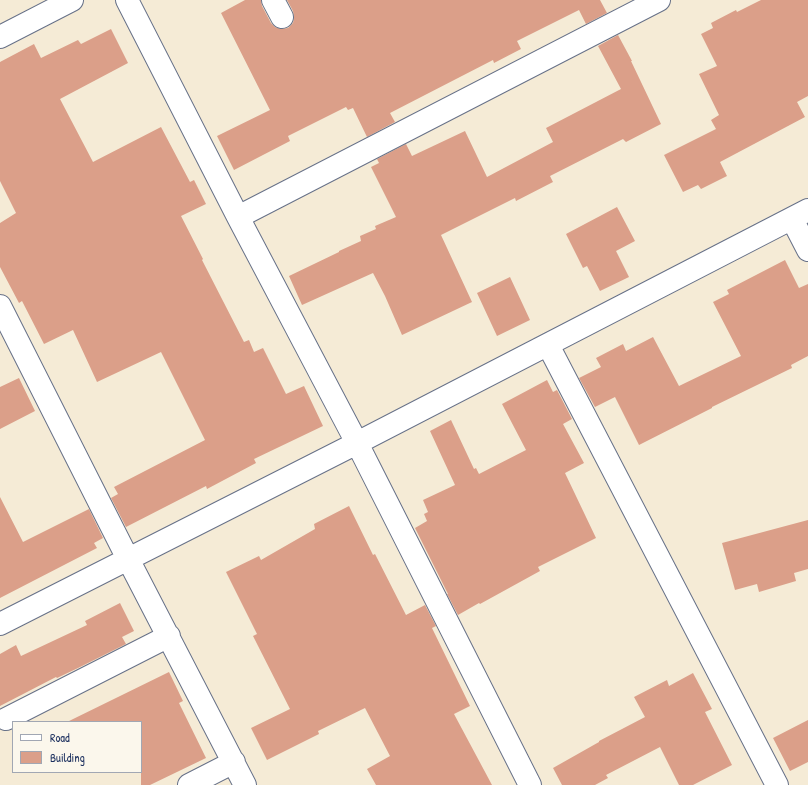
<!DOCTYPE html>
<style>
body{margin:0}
#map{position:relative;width:808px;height:785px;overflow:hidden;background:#f5ebd6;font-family:"Patrick Hand",sans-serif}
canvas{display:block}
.legend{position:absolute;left:12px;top:721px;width:130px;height:52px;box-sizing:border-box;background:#fbf7ec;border:1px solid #a1a7b3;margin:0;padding:5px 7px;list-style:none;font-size:12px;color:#1b2f5e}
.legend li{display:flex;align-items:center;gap:8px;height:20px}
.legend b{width:20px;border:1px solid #a1a7b3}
</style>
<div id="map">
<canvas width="808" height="785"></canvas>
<ul class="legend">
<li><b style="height:5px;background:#fff"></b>Road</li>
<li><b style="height:11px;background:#db9f89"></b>Building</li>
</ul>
</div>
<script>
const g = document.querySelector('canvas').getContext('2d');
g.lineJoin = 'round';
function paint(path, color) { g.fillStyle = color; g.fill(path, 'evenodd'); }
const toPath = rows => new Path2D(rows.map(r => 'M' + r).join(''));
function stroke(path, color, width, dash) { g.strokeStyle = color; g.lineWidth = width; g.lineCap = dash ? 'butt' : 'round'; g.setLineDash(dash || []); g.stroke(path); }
const building = toPath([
 [245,0,261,0,262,6,271,23,275,27,281,29,288,28,293,23,294,18,293,11,287,0,600,0,607,13,586,24,579,10,517,41,521,49,494,63,493,60,390,113,395,122,367,137,353,108,348,110,346,107,288,136,290,141,234,170,217,136,270,110,221,13],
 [761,0,808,0,808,96,797,102,805,117,720,162,727,176,701,189,698,185,683,192,664,155,716,129,711,120,719,115,699,74,717,66,701,34,713,28,711,23,736,10,737,12],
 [111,29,128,63,60,99,93,162,161,127,190,182,194,180,206,204,181,216,203,259,202,260,244,342,249,340,254,352,263,348,286,394,304,386,323,426,254,459,256,463,207,489,206,486,126,527,111,498,118,494,114,487,205,440,161,352,97,382,73,330,44,344,22,301,19,303,0,267,0,223,16,213,0,181,0,62,34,44,41,58,78,40,81,44],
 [618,35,632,61,631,61,661,124,626,142,623,139,550,176,553,182,516,201,515,198,441,235,472,302,402,335,385,296,373,273,302,305,289,276,339,252,339,251,361,241,360,236,376,229,375,226,396,217,371,167,379,163,377,159,406,144,412,156,465,131,487,177,553,142,546,128,621,89,598,46],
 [617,207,635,241,616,251,629,277,600,291,587,266,583,268,566,234],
 [785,260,799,288,808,284,808,356,791,365,792,368,712,407,712,408,639,445,615,397,595,407,579,378,601,367,596,358,623,344,626,351,653,337,679,386,741,356,713,302,729,294,727,290],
 [510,277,530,320,497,336,477,293],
 [19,378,35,411,0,429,0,387],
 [547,380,553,392,557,390,572,419,563,424,584,463,565,473,596,538,538,567,540,571,480,604,479,603,458,615,447,594,448,594,415,528,427,521,424,514,428,512,423,500,455,485,430,431,451,420,474,469,476,468,479,474,526,450,502,404],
 [0,497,23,542,89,509,103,538,94,543,97,548,0,598],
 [349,506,373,555,375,554,406,615,425,605,436,626,432,628,470,706,454,714,492,785,376,785,367,769,390,756,365,708,318,731,319,734,267,760,251,728,290,709,253,636,257,634,226,572,259,556,261,560,315,529,314,524],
 [808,520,808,569,794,573,796,581,759,592,757,584,735,590,722,543],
 [120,603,134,631,122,637,126,644,78,668,57,678,56,677,0,706,0,654,16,645,21,656,87,625,85,621],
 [169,672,183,701,179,703,206,758,150,785,141,785,141,722,67,722],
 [693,673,712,709,705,712,732,765,693,785,679,785,660,747,606,775,608,778,595,785,562,785,553,768,599,742,599,741,645,717,634,697,667,680,669,686],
 [808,720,808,762,790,771,773,738]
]);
const minor = toPath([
 [127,0,238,217,357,443,530,785],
 [273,0,282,17],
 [0,37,72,0],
 [238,217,659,0],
 [792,219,808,250],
 [0,306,128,559,245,785],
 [548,345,777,785],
 [0,624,357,443,808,210],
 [6,719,169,636],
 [189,785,234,762]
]);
paint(building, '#db9f89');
stroke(minor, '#677188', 24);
stroke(minor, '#fff', 22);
</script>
